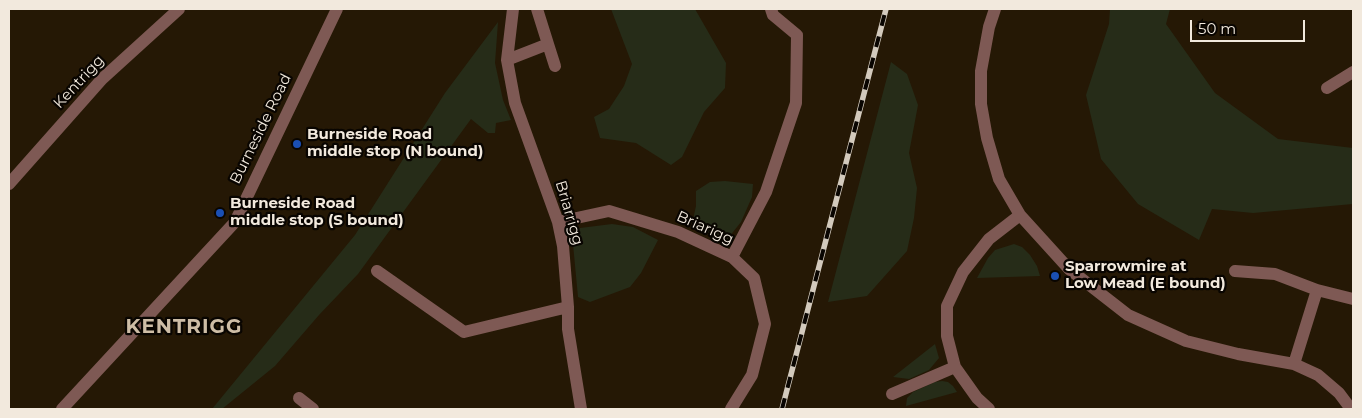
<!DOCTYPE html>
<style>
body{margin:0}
#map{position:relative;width:1362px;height:418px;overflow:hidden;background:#251805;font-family:Montserrat,sans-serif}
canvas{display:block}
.frame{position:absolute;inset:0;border:10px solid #f2e9dd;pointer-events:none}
.scale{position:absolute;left:1190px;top:20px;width:115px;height:22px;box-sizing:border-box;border:2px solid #f2e9dd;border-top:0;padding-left:6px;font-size:15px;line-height:18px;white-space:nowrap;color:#f2e9dd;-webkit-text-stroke:4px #090501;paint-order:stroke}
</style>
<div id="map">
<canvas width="1362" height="418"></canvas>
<div class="frame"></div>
<div class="scale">50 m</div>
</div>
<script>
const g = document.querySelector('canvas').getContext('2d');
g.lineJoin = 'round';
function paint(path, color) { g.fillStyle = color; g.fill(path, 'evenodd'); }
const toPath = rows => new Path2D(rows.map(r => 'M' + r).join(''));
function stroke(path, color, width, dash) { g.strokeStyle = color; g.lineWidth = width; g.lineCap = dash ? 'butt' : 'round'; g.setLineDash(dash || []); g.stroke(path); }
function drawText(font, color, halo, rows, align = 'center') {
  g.font = font + ' Montserrat,sans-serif'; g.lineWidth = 4.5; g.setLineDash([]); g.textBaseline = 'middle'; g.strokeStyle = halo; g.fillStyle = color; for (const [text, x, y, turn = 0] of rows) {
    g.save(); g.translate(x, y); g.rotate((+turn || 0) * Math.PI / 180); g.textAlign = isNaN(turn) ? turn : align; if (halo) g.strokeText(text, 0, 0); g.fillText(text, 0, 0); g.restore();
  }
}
const green = toPath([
 [611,9,695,9,726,63,725,88,704,112,682,157,671,165,636,143,600,138,594,117,609,109,624,86,632,64],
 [1110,9,1170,9,1166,24,1215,93,1278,139,1353,148,1353,204,1253,213,1212,209,1199,240,1138,204,1101,159,1086,95,1109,24],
 [498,22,495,63,503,100,511,120,496,123,495,133,488,133,471,119,358,274,319,315,275,366,222,409,212,409,355,235,445,93],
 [891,62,907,74,918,105,909,153,917,188,914,218,907,251,867,296,828,302],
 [725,181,753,184,752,197,741,222,725,242,692,224,696,206,696,191,710,182],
 [612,224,633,227,658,240,641,273,630,287,590,302,578,297,573,244,573,234,580,228],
 [1014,244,1022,247,1030,255,1037,266,1040,276,977,278,988,258,995,250],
 [935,344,939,358,929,370,909,379,893,377],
 [942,381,948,382,953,386,957,392,906,406,907,398,913,392,935,382]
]);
const minor = toPath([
 [513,9,507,60,515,103,558,222,563,246,568,307,568,329,581,409],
 [995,9,989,27,981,71,981,104,987,138,999,179,1020,215,1069,269,1128,315,1186,341,1238,354,1294,364,1318,375,1339,393,1351,409],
 [548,44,555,66],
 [507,60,548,44,537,9],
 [1327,88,1353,72],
 [9,184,102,79,179,9],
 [558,222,609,211,678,232,732,257,754,278,765,324,752,375,731,409],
 [732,257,766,192,796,103,797,35,773,15,771,9],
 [377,271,464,332,568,307],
 [1235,271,1275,274,1317,290,1353,299],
 [1294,364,1317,290],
 [892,394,955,367],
 [299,398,313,409],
 [989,409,977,398,955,367,947,336,947,306,963,272,989,239,1020,215]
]);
const tertiary = toPath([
 [62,409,235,222,337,9]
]);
const rail = toPath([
 [782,409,886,9]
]);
const markers = [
 [297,144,5,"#1a4fb4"],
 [220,213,5,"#1a4fb4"],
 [1055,276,5,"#1a4fb4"]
];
const streetNames = [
 ["Kentrigg",79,82,-47],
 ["Burneside Road",261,129,-64],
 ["Briarrigg",569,213,74],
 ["Briarigg",705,228,24]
];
const poiNames = [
 ["Burneside Road",307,135],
 ["middle stop (N bound)",307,152],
 ["Burneside Road",230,204],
 ["middle stop (S bound)",230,221],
 ["Sparrowmire at",1065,267],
 ["Low Mead (E bound)",1065,284]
];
const districtNames = [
 ["KENTRIGG",184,327]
];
paint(green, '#262c18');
stroke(minor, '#7e5954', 12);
stroke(tertiary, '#7e5954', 12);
stroke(rail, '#d3cabd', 5.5);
stroke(rail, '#090501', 4, [11]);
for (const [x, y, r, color] of markers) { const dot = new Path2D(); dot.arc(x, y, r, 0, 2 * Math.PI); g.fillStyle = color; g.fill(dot); stroke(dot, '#090501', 2); }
drawText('15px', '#f2e9dd', '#090501', streetNames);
drawText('bold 15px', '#f2e9dd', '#090501', poiNames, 'left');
g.letterSpacing = '1px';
drawText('bold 20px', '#cebda6', '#090501', districtNames);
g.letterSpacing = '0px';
</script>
